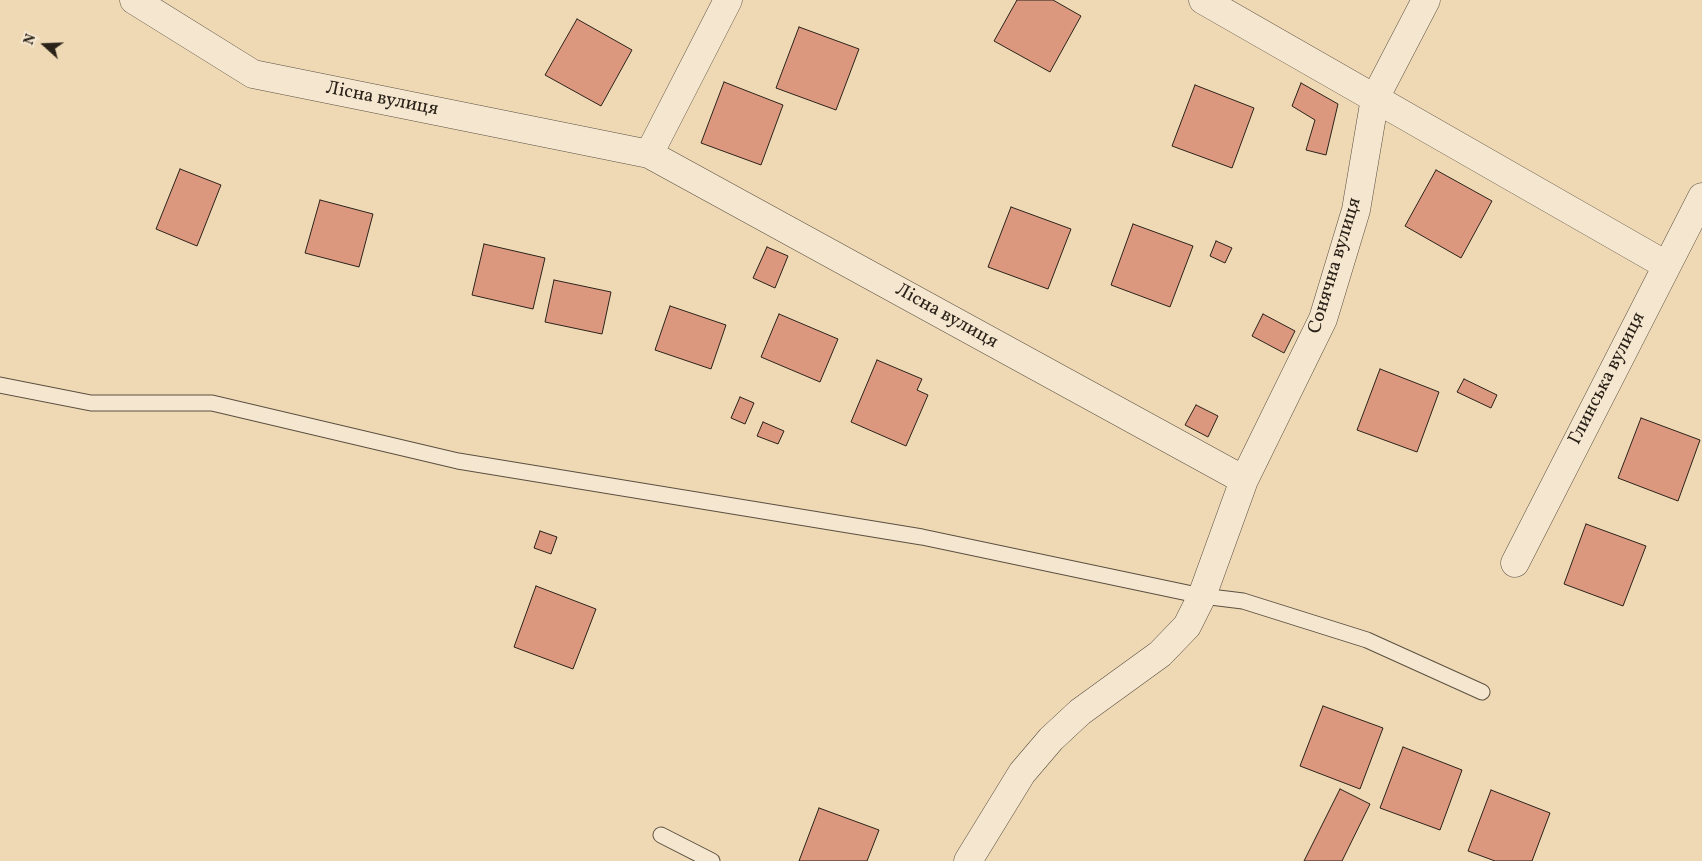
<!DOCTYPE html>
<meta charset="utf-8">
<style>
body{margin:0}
#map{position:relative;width:1702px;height:861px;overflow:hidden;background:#efd9b5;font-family:Vollkorn,serif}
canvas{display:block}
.north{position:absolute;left:20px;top:20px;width:50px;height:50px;-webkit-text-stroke:4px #f5e6cf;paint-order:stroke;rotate:290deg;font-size:14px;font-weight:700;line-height:20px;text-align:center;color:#2a2219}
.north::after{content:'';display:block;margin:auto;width:18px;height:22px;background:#2a2219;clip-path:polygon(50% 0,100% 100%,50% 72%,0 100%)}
</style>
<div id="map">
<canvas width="1702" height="861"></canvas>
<div class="north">N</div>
</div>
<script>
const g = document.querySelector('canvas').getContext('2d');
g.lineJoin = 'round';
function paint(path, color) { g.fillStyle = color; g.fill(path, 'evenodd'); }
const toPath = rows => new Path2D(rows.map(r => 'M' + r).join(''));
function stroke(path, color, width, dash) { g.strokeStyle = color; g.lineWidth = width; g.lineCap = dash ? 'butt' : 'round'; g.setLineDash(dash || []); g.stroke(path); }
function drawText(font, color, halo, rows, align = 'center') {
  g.font = font + ' Vollkorn,serif'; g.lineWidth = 5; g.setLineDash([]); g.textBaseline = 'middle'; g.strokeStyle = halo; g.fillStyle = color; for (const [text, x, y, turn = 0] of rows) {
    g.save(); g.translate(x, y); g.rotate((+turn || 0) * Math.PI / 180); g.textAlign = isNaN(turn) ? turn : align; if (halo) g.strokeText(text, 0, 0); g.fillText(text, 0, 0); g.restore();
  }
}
const building = toPath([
 [1017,0,1053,0,1081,16,1050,72,994,41,1017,0],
 [577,19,632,50,601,106,545,75,577,19],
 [799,27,859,49,836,110,776,88,799,27],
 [724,82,783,105,761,165,701,143,724,82],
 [1301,83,1338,104,1326,155,1306,150,1315,120,1292,106,1301,83],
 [1195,85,1254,108,1232,168,1172,146,1195,85],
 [180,169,221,185,197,246,156,229,180,169],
 [1436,170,1492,201,1461,258,1405,226,1436,170],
 [320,200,373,214,359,267,305,253,320,200],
 [1011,207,1071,229,1048,289,988,267,1011,207],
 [1133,224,1193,246,1170,307,1111,285,1133,224],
 [1216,241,1232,248,1225,263,1210,256,1216,241],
 [484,244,545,258,533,309,472,295,484,244],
 [767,247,788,256,775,288,753,278,767,247],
 [554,280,611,292,602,334,545,322,554,280],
 [670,306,726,325,711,369,655,350,670,306],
 [779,314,838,339,820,382,761,357,779,314],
 [1263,314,1295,331,1284,353,1252,336,1263,314],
 [877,360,922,379,917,390,928,395,906,446,851,422,877,360],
 [1380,369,1439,392,1417,452,1357,430,1380,369],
 [1464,379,1497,395,1491,408,1457,392,1464,379],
 [740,397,754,403,745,424,731,418,740,397],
 [1196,405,1218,416,1208,437,1185,425,1196,405],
 [1641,418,1700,440,1678,501,1618,478,1641,418],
 [763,422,784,431,778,444,757,436,763,422],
 [1586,524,1646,546,1623,606,1564,584,1586,524],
 [540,531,557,537,551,554,534,548,540,531],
 [536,586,596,609,573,669,514,647,536,586],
 [1323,706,1383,728,1360,789,1300,766,1323,706],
 [1403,747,1462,770,1440,830,1380,808,1403,747],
 [1340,789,1370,804,1342,861,1304,861,1340,789],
 [1491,790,1550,813,1532,861,1495,861,1468,851,1491,790],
 [819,808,879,830,867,861,799,861,819,808]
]);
const service = toPath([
 [0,385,91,403,212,403,458,461,922,537,1202,596,1243,601,1367,640,1482,692],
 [661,835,712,861]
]);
const minor = toPath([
 [134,0,253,74,649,154,1244,480],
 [1203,0,1666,265],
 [649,154,728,0],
 [1515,563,1702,197],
 [968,861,1022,773,1051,739,1080,712,1160,654,1187,626,1202,596,1244,480,1323,319,1356,210,1375,98,1426,0]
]);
const streetNames = [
 ["Лісна вулиця",382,100,11],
 ["Сонячна вулиця",1336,266,-73],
 ["Лісна вулиця",946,317,29],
 ["Глинська вулиця",1608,379,-63]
];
paint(building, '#dc987f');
stroke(building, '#2a2219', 1);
stroke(service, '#5b5040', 17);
stroke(minor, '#5b5040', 29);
stroke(service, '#f5e6cf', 15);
stroke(minor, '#f5e6cf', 28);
drawText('19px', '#2a2219', '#f5e6cf', streetNames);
</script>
